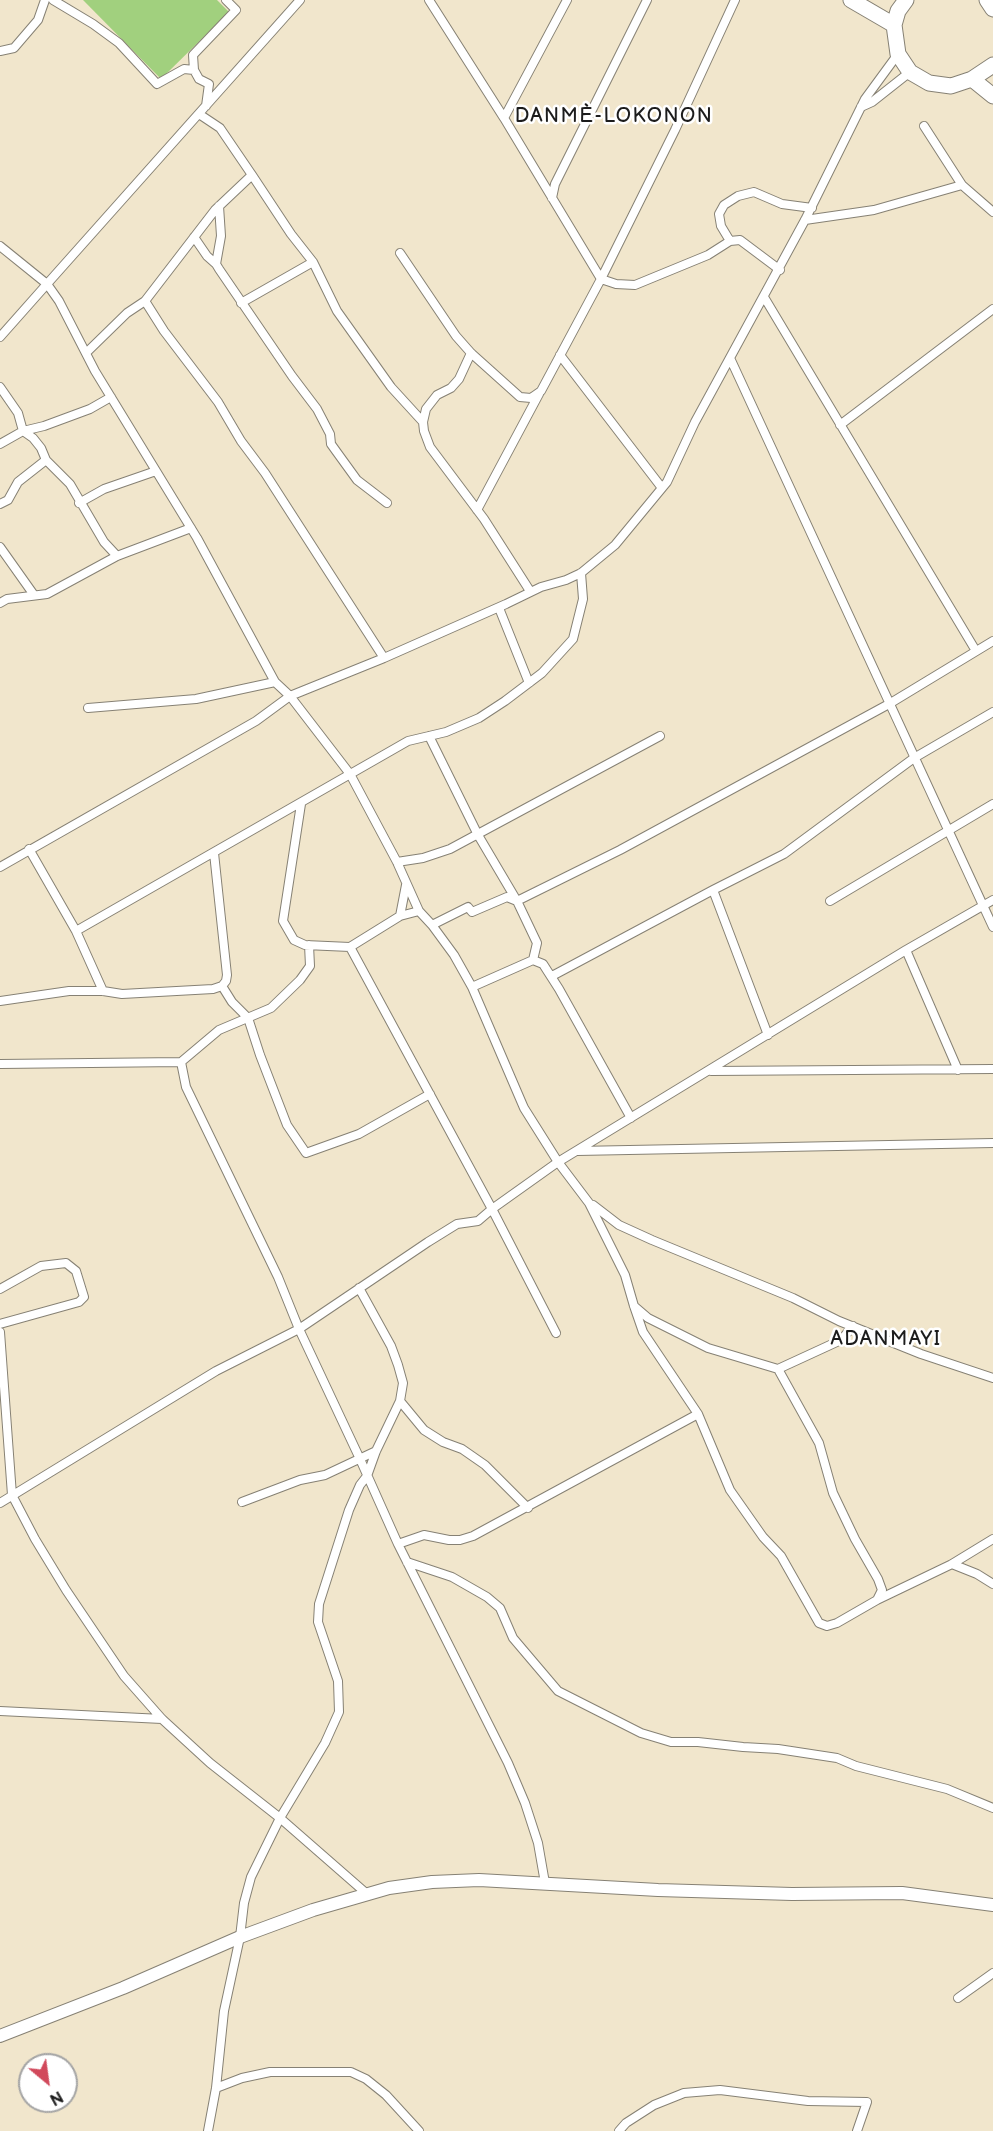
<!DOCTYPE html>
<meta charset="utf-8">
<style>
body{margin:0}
#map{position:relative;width:993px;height:2131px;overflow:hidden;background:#f1e6cc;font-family:"Balsamiq Sans",sans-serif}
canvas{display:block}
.north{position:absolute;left:18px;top:2053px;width:60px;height:60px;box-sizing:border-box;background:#fff;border:2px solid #a4a4a4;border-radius:50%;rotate:151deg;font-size:16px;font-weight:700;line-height:24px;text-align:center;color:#1c1c1c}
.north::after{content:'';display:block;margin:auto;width:21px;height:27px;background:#d1495b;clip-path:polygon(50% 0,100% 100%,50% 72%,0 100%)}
</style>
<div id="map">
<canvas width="993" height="2131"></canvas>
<div class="north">N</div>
</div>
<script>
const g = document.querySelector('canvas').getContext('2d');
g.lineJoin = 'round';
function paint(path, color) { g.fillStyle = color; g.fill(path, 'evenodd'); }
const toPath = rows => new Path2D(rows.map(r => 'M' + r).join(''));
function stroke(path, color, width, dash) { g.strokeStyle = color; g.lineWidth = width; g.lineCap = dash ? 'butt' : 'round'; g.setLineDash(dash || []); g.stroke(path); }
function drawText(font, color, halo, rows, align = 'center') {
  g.font = font + ' "Balsamiq Sans",sans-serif'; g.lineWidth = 5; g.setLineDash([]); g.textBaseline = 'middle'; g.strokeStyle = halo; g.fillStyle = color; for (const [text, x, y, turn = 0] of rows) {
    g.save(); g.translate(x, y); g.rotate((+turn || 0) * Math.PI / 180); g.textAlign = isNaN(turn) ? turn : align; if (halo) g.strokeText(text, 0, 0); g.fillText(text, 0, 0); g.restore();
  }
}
const green = toPath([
 [83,0,217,0,229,12,161,79]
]);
const street = toPath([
 [53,0,93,24,119,43,157,84,184,69,194,70],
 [429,0,504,118,601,279,616,284,635,285,708,255,730,241,740,240,780,270],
 [0,51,14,48,38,20,45,0],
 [206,106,209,84,199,79,194,70,193,55,236,10,226,0],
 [861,107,872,102,910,72],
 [199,114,220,128,252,175],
 [504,118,567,0],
 [924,126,962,185,993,212],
 [552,198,555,184,647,0],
 [219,206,221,236,216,264,219,269,292,376,317,409,330,434,331,444,336,451,357,480,387,503],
 [805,220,874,210,962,185],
 [194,237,207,256,216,264],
 [730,241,721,226,719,214,724,205,738,196,754,192,782,204,812,208],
 [0,246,47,284,300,0],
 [400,253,456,336,471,353,520,397,531,398,541,391,601,279,675,130,735,0],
 [764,297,976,651],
 [145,301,215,210,252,175,291,234,313,262,337,311,391,387,423,422],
 [241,303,313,262],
 [0,337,47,284,59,301,95,371,197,538,275,682,290,696,350,774,397,862,419,911,432,925,454,955,472,987,524,1108,558,1162,589,1203,625,1275,634,1306,643,1332,698,1414,730,1490,763,1537,781,1556,819,1623,827,1626,837,1623,877,1600,882,1590,878,1579,855,1539,833,1493,819,1443,778,1369,708,1348,648,1318,634,1306],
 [86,353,127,313,145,301,164,331,218,402,241,441,265,473,384,658],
 [471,353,459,379,451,388,437,395,426,409,423,422,424,431,430,447,484,519,530,591],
 [560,355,662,488],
 [730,358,993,927],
 [0,387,18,413,23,431,33,438,41,448,46,460,70,484,104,542,117,556],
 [840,425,993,309],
 [0,444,23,431,44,426,90,409,111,397],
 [79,503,104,489,156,471],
 [0,504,8,500,18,482,46,460],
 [477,510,539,394],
 [0,547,34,595],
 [0,603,7,599,47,594,117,556,191,528],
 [499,608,529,683],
 [88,708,196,699,275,682],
 [429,736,478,835,517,901,537,943,533,960],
 [301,804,283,921,294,940,305,945,350,947,400,916,419,911],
 [29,849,76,931,103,991],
 [397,862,423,858,450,849,660,736],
 [0,867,256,721,290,696,384,658,506,604,541,587,566,580,581,573,615,545,667,482,695,422,805,220,865,99,898,54],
 [713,890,768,1035],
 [830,901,993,804],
 [400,916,406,885],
 [432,925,468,907,472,912,507,897,517,901,620,850,889,704,993,641],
 [76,931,408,741,446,732,479,718,505,701,542,673,573,639,583,599,581,573],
 [350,947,492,1209,556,1333],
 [906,950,958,1070],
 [552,976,713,890,784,854,914,758,993,712],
 [222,986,232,1002,248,1018,260,1055,287,1125,306,1153,359,1134,430,1094],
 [472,987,533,960,543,964,559,989,631,1118],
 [0,1001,69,991,103,991,122,994,213,989,222,986,226,981,227,975,214,853],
 [181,1062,186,1087,278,1277,299,1329,360,1459,398,1544,508,1763,525,1803,538,1843,545,1883],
 [0,1064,181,1062,219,1030,271,1008,300,980,310,966,309,945],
 [711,1071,993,1069],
 [577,1151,993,1143],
 [593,1205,619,1225,652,1240,793,1298,839,1321,921,1354,993,1378],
 [0,1289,41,1266,66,1263,76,1271,84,1297,79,1302,0,1324],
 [0,1332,12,1495,35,1539,66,1590,124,1676,162,1719,210,1763,280,1818,367,1894],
 [778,1369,841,1340,853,1326],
 [400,1401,424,1430,443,1442,462,1449,485,1465,528,1508],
 [242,1502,300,1480,325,1475,376,1451],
 [0,1503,216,1371,299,1329,428,1242,457,1224,478,1221,492,1209,558,1162,906,950,993,900],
 [398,1544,424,1535,449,1540,460,1540,473,1536,698,1414],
 [407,1562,452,1577,487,1597,500,1608,513,1638,558,1691,641,1733,671,1742,698,1742,743,1747,778,1749,837,1758,856,1766,947,1789,993,1808],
 [952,1564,977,1574,993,1584],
 [877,1600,952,1564,993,1539],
 [0,1711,162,1719],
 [958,1998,993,1973],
 [216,2088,242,2078,270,2072,351,2072,366,2079,386,2095,419,2131],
 [208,2131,216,2088,224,2011,240,1937,244,1903,251,1877,280,1818,325,1743,339,1712,338,1681,318,1622,319,1604,349,1510,360,1485,367,1476,376,1451,400,1401,403,1383,398,1365,391,1346,359,1288],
 [619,2131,626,2123,654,2105,684,2093,720,2090,808,2101,867,2102,857,2131]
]);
const secondary = toPath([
 [0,2036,123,1988,240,1937,313,1910,389,1888,432,1882,479,1880,658,1890,792,1894,902,1893,993,1905]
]);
const highway = toPath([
 [851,0,894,25],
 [906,0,898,11,894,25,898,54,910,72,929,83,951,86,972,79,993,65],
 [987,0,993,9],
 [972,79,993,96]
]);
const quarterNames = [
 ["DANMÈ-LOKONON",614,117],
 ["ADANMAYI",886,1340]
];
paint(green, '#a1d07e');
stroke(street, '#868174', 10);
stroke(secondary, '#868174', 14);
stroke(highway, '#868174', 17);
stroke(street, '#fff', 8);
stroke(secondary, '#fff', 12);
stroke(highway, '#fff', 15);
g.letterSpacing = '1.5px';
drawText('20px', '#1c1c1c', '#fff', quarterNames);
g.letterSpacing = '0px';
</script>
